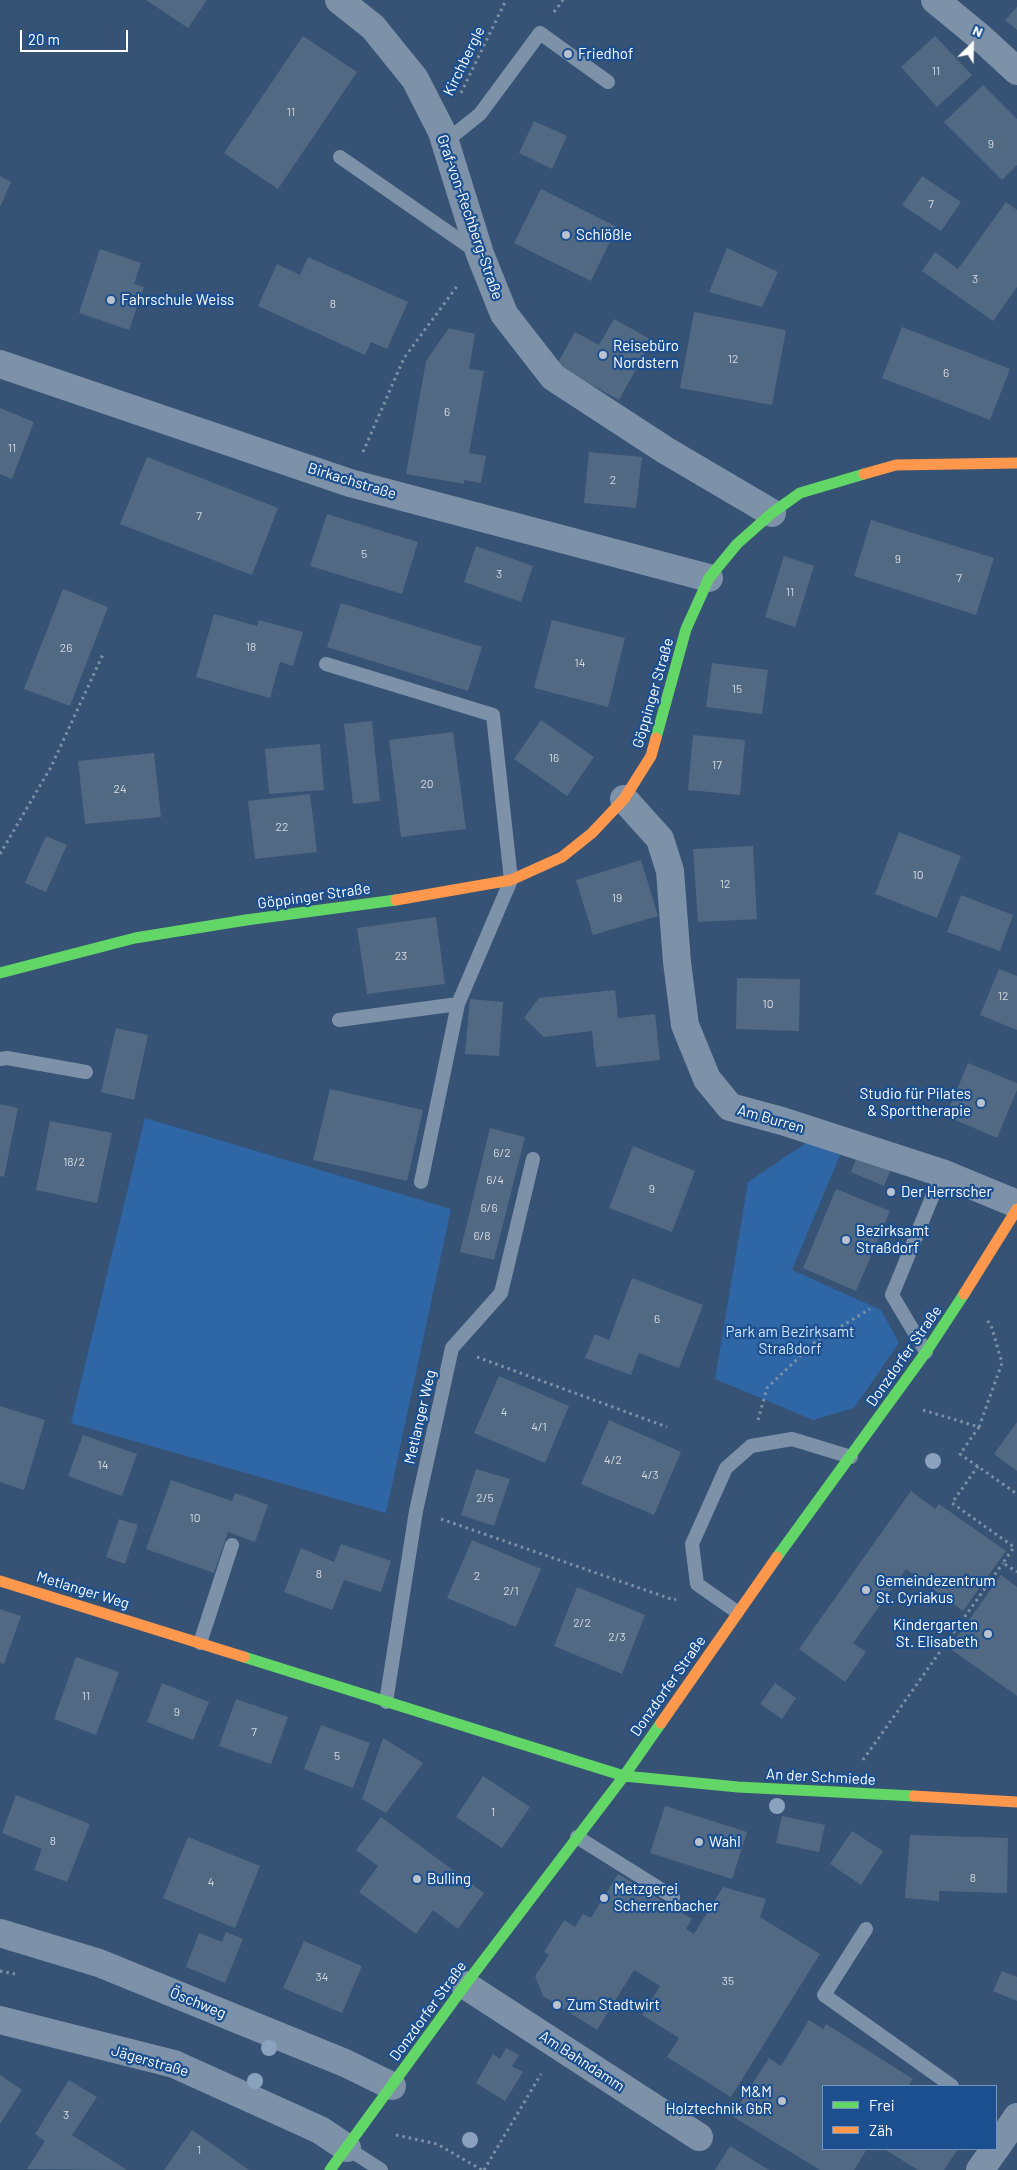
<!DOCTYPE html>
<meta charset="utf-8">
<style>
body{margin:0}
#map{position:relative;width:1017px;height:2170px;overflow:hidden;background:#365274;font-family:Barlow,sans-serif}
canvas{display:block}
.legend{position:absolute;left:822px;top:2085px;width:175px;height:65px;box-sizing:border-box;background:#1b4f8f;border:1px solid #7695bc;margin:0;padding:6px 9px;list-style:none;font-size:15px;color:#fff}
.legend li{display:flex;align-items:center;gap:10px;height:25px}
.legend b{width:25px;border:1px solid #7695bc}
.north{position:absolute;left:947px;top:20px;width:50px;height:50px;-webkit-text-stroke:4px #1b4f8f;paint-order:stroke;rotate:23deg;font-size:14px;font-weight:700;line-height:20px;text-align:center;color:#fff}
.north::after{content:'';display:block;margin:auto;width:18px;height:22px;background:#fff;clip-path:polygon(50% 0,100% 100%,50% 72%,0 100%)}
.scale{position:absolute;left:20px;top:30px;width:108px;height:22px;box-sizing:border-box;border:2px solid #fff;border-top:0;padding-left:6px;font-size:15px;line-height:18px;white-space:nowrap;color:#fff;-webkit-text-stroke:4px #1b4f8f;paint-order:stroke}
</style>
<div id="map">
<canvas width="1017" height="2170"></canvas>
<ul class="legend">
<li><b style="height:6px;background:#63d668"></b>Frei</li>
<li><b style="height:6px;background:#ff974d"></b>Zäh</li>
</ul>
<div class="north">N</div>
<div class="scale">20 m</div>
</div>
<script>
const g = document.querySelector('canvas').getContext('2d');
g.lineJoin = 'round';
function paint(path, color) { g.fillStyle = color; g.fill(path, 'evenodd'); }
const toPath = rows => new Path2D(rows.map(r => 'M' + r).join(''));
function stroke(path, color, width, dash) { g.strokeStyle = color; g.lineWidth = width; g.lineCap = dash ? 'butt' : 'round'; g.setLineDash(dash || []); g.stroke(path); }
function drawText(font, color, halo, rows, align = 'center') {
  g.font = font + ' Barlow,sans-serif'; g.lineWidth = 4.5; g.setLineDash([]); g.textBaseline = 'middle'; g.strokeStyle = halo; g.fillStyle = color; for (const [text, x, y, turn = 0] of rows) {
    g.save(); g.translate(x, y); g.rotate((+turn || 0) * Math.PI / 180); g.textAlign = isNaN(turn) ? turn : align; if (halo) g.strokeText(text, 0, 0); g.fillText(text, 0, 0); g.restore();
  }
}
const green = toPath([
 [145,1118,451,1209,386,1513,71,1423],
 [809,1141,840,1155,792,1270,881,1310,899,1343,854,1408,813,1420,715,1379,748,1182]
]);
const building = toPath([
 [146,0,207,0,188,28],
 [1017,7,1017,30,1005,20],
 [303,36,357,72,278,189,224,153],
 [935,36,972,75,937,107,901,67],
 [983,85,1017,119,1017,165,1002,180,944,122],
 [534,121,567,136,552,169,519,153],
 [0,176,11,182,0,207],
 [922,176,961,202,941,231,902,205],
 [541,189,617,227,591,281,514,243],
 [1006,202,1017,210,1017,287,993,321,922,271,935,252,958,269],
 [727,248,778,272,762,307,709,292],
 [100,249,141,263,134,284,144,287,129,330,79,313],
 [308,257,408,302,387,349,371,342,365,355,258,306,277,264,300,275],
 [694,312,786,330,772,405,680,388],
 [614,319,652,340,619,400,556,366,575,332,599,345],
 [902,327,1010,369,990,420,882,378],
 [449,328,475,334,469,369,484,371,469,453,486,456,481,483,464,480,464,484,406,474,426,361],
 [0,408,34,422,12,479,0,474],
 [589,452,642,457,636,508,584,503],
 [147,457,278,508,252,575,120,524],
 [327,514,418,542,402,594,310,566],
 [871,520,994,558,976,615,854,576],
 [476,546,533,566,521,602,464,582],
 [784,556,814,566,795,627,765,617],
 [63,589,108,607,70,706,24,689],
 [341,603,482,647,468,691,327,647],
 [214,614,257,626,259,620,303,632,293,666,280,662,270,698,196,677],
 [552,620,625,638,608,707,534,688],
 [712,663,768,670,762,714,706,707],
 [541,720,594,757,567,796,514,759],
 [372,721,380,801,353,804,344,724],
 [453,732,466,829,401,837,389,740],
 [693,735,745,740,740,795,688,790],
 [320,744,324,790,269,794,265,749],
 [154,753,161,817,85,824,78,761],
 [310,794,317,852,255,859,248,801],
 [899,832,961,856,937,918,875,894],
 [46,836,67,845,46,892,25,883],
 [753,846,757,919,698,922,693,849],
 [641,860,658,916,593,935,576,880],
 [961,895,1013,915,1000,951,947,932],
 [436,917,445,984,367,994,357,928],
 [999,969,1017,976,1017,1030,980,1015],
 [737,978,800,979,799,1031,736,1029],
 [615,990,618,1018,655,1014,660,1060,596,1067,592,1031,544,1037,524,1018,539,998],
 [470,999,503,1002,499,1056,465,1054],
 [116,1028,148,1035,134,1100,101,1092],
 [968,1063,1017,1083,1017,1090,997,1138,946,1116],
 [330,1089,423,1110,407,1181,313,1160],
 [0,1104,18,1108,4,1177,0,1176],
 [50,1121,112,1133,97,1203,36,1190],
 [490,1128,525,1137,494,1260,460,1252],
 [633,1146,695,1171,672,1232,609,1208],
 [858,1154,891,1169,884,1186,851,1172],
 [836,1189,890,1211,856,1291,803,1268],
 [632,1278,703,1305,679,1368,639,1353,631,1375,585,1358,595,1334,609,1340],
 [499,1376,569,1406,545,1463,474,1433],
 [0,1406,45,1420,24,1490,0,1482],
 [609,1420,681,1452,654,1515,581,1484],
 [1017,1422,1017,1471,994,1454],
 [83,1435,137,1454,122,1496,68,1476],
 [476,1469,510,1479,494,1526,461,1515],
 [171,1480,232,1501,235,1493,268,1505,255,1542,228,1532,214,1573,146,1549],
 [911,1491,935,1509,939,1504,1006,1551,963,1611,906,1569,853,1643,866,1652,845,1682,799,1649],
 [119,1519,138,1525,125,1564,106,1557],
 [472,1540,541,1569,516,1627,447,1598],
 [341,1544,391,1561,381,1592,344,1580,332,1610,284,1592,301,1548,334,1562],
 [1001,1575,1017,1587,1017,1696,949,1648],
 [577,1587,645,1615,622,1674,554,1646],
 [0,1609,21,1616,4,1664,0,1663],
 [76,1657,119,1672,96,1735,54,1719],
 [162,1683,209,1702,193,1740,147,1722],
 [775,1683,796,1698,782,1719,760,1704],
 [236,1699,288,1717,271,1764,219,1746],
 [321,1725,370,1743,353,1788,304,1769],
 [383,1738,423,1763,386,1813,362,1799],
 [483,1776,530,1807,502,1848,456,1817],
 [16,1795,90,1824,67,1882,34,1870,42,1849,2,1833],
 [665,1806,747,1832,732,1879,650,1853],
 [782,1816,825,1825,819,1852,776,1843],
 [381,1817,484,1893,458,1929,433,1910,416,1934,359,1892,378,1866,356,1850],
 [852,1831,883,1851,861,1885,830,1864],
 [910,1835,1008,1838,1007,1893,939,1891,939,1901,905,1898],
 [188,1837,260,1866,235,1928,163,1898],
 [618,1874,692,1919,686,1929,694,1934,723,1887,766,1899,760,1917,820,1954,731,2097,667,2057,679,2038,642,2015,660,1986,634,1970,597,2030,543,1996,535,1976,549,1955,544,1952,564,1920,575,1927,583,1914,591,1918],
 [226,1932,243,1939,225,1983,186,1967,199,1933,222,1942],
 [304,1941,362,1966,342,2013,283,1988],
 [1002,1971,1017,1977,1017,2001,993,1991],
 [809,2020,823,2029,826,2024,913,2079,908,2086,823,2086,823,2149,867,2149,854,2170,820,2170,732,2116,769,2058,781,2066],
 [506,2048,519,2055,512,2066,523,2072,505,2101,476,2083,493,2054,500,2059],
 [0,2075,22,2090,0,2124],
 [69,2080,97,2097,72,2135,127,2170,27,2169,45,2141,35,2134],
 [192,2130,249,2170,164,2170],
 [730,2146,769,2170,715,2170],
 [884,2149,958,2149,944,2170,918,2170]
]);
const path = toPath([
 [554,12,563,0],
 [461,93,506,0],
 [363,452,404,358,458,285],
 [0,854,51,767,104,652],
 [477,1357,667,1427],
 [923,1410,979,1427,1002,1363,991,1325,986,1319],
 [758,1420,767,1388,815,1342,870,1309],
 [979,1427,960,1454,1017,1494],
 [978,1466,952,1503,1014,1547,1003,1563,1017,1572],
 [441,1519,674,1600,676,1599],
 [863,1760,1003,1563],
 [0,1971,15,1974],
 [396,2135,437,2144,482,2170],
 [484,2170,541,2074]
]);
const lane = toPath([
 [445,142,480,114,540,33,608,82],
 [340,157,477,252],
 [326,664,493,715,511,880,458,1004,421,1182],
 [339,1020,458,1004],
 [0,1059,7,1058,86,1072],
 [926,1352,892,1295,942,1173],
 [737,1612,697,1584,692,1544,726,1468,751,1446,792,1439,851,1457],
 [200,1643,232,1545],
 [386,1702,416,1511,452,1348,501,1293,533,1159],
 [577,1837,673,1897],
 [866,1929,824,1995,952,2086],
 [347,2148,381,2170]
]);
const street = toPath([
 [339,0,373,27,415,79,442,132,480,254,504,314,553,377,665,450,772,513],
 [935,0,980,37,1017,71],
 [0,364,350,483,709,578],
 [624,799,660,839,670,871,677,962,685,1025,707,1079,730,1107,782,1121,942,1173,1017,1204],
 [0,1933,99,1963,345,2063,392,2086],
 [465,1985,699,2137],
 [0,2020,174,2064,320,2130,347,2148],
 [996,2148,1017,2117],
 [980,2170,995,2149]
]);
const fast = toPath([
 [656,738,686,629,709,578,737,544,772,513,800,493,864,474],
 [0,973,135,938,246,920,396,900],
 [777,1557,926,1352,964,1294],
 [244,1657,624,1776,738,1787,914,1796],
 [330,2170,465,1985,624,1776,661,1723]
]);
const slow = toPath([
 [864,474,896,465,1017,463],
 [396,900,511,880,562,857,592,833,624,799,651,756,656,738],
 [964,1294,1017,1209],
 [0,1581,244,1657],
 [661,1723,777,1557],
 [914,1796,1017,1802]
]);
const trees = [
 [933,1461],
 [777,1806],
 [269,2048],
 [255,2081],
 [470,2140]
];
const markers = [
 [568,54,5,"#b9c2ce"],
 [566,235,5,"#b9c2ce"],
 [111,300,5,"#b9c2ce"],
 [603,355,5,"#b9c2ce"],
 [981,1103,5,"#b9c2ce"],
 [891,1192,5,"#b9c2ce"],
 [846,1240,5,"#b9c2ce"],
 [866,1590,5,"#b9c2ce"],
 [988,1634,5,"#b9c2ce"],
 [699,1842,5,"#b9c2ce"],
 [417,1879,5,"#b9c2ce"],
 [604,1898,5,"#b9c2ce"],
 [557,2005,5,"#b9c2ce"],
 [782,2101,5,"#b9c2ce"]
];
const numberNames = [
 ["11",936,71],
 ["11",291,112],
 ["9",991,144],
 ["7",931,204],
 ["3",975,279],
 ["8",333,304],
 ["12",733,359],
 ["6",946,373],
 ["6",447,412],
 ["11",12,448],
 ["2",613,480],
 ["7",199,516],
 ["5",364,554],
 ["9",898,559],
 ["3",499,574],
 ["7",959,578],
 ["11",790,592],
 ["18",251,647],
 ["26",66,648],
 ["14",580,663],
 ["15",737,689],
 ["16",554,758],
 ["17",717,765],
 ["20",427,784],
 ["24",120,789],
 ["22",282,827],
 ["10",918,875],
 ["12",725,884],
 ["19",617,898],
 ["23",401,956],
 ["12",1003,996],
 ["10",768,1004],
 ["6/2",502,1153],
 ["18/2",74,1162],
 ["6/4",495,1180],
 ["9",652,1189],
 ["6/6",489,1208],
 ["6/8",482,1236],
 ["6",657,1319],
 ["4",504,1412],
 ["4/1",539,1427],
 ["4/2",613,1460],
 ["14",103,1465],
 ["4/3",650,1475],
 ["2/5",485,1498],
 ["10",195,1518],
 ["8",319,1574],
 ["2",477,1576],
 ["2/1",511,1591],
 ["2/2",582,1623],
 ["2/3",617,1637],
 ["11",86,1696],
 ["9",177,1712],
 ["7",254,1732],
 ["5",337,1756],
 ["1",493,1812],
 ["8",53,1841],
 ["8",973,1878],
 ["4",211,1882],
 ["34",322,1977],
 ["35",728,1981],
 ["3",66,2115],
 ["1",199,2150]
];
const poiNames = [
 ["Friedhof",578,54],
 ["Schlößle",576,235],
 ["Fahrschule Weiss",121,300],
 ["Reisebüro",613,346],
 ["Nordstern",613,363],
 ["Studio für Pilates",971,1094,"right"],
 ["& Sporttherapie",971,1111,"right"],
 ["Der Herrscher",901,1192],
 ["Bezirksamt",856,1231],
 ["Straßdorf",856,1248],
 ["Gemeindezentrum",876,1581],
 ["St. Cyriakus",876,1598],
 ["Kindergarten",978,1625,"right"],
 ["St. Elisabeth",978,1642,"right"],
 ["Wahl",709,1842],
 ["Bulling",427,1879],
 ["Metzgerei",614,1889],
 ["Scherrenbacher",614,1906],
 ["Zum Stadtwirt",567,2005],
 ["M&M",772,2092,"right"],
 ["Holztechnik GbR",772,2109,"right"]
];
const streetNames = [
 ["Kirchbergle",464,61,-64],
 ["Graf-von-Rechberg-Straße",470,217,71],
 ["Birkachstraße",352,481,17],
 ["Göppinger Straße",653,693,-74],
 ["Göppinger Straße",314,896,-8],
 ["Am Burren",771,1119,16],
 ["Donzdorfer Straße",904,1356,-55],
 ["Metlanger Weg",420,1417,-77],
 ["Metlanger Weg",83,1590,17],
 ["Donzdorfer Straße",668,1686,-55],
 ["An der Schmiede",821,1777,3],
 ["Öschweg",198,2003,22],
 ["Donzdorfer Straße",428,2011,-54],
 ["Jägerstraße",150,2061,16],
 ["Am Bahndamm",582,2061,33]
];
const parkNames = [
 ["Park am Bezirksamt",790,1332],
 ["Straßdorf",790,1349]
];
paint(green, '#2f66a5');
paint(building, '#526984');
stroke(path, '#7d92a8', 3, [2.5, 4]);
stroke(lane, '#7d92a8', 14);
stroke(street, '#7d92a8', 28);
stroke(fast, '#63d668', 11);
stroke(slow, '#ff974d', 11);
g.fillStyle = '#8aa2be';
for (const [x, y] of trees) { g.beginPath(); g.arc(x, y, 8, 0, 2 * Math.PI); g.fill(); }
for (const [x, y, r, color] of markers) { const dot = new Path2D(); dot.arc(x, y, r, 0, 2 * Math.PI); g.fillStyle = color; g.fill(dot); stroke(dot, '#1b4f8f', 2); }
drawText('12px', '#d4dae0', null, numberNames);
drawText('15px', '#fff', '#1b4f8f', poiNames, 'left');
drawText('15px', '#fff', '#1b4f8f', streetNames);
drawText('15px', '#cfe3fa', '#1b4f8f', parkNames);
</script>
